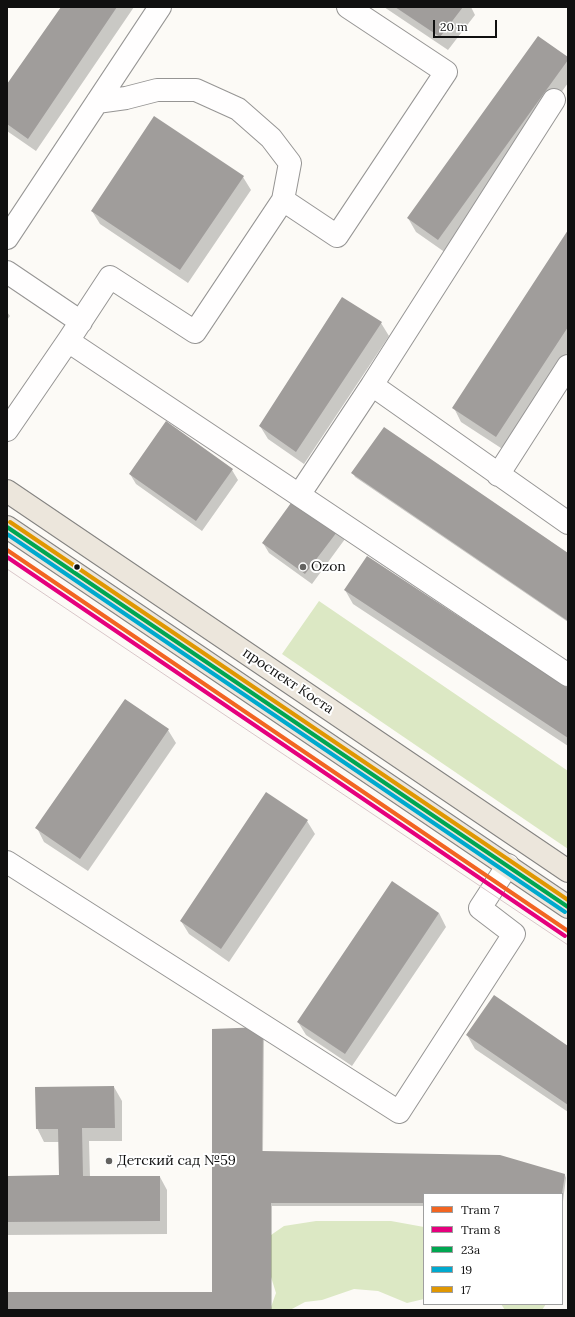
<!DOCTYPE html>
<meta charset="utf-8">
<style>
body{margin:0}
#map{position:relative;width:575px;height:1317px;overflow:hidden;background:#fcfaf6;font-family:Lora,serif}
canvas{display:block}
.frame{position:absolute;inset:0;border:8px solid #101010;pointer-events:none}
.legend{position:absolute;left:423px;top:1193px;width:140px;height:112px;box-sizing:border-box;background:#fff;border:1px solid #9f9f9f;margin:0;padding:5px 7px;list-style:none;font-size:12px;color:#101010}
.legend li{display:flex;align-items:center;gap:8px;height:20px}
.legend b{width:20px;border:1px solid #9f9f9f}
.scale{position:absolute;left:433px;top:20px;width:64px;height:18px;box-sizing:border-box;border:2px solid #101010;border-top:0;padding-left:5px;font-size:12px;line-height:14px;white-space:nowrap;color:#101010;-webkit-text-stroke:3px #fff;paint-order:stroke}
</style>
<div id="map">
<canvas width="575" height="1317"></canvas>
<div class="frame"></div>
<ul class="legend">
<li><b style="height:5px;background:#f26522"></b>Tram 7</li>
<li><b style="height:5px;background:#e5007d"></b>Tram 8</li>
<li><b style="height:5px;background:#00a651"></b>23a</li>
<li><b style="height:5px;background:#00a9ce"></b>19</li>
<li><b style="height:5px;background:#e09702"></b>17</li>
</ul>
<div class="scale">20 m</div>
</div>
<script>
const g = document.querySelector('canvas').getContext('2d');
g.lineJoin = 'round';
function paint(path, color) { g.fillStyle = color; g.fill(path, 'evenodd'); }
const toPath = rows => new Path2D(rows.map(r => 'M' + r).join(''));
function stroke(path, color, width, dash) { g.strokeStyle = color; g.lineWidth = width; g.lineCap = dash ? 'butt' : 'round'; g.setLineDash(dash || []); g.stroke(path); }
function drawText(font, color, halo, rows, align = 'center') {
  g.font = font + ' Lora,serif'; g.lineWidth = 4; g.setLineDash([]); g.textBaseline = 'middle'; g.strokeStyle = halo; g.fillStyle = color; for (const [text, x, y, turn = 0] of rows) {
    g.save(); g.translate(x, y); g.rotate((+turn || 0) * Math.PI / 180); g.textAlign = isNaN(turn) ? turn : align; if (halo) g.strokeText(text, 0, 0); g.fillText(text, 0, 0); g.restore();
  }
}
const forest = toPath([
 [319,601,568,771,568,849,282,654],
 [316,1221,391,1221,424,1227,424,1299,407,1303,378,1291,354,1289,322,1300,305,1302,290,1310,270,1310,276,1293,266,1261,271,1235,284,1226],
 [501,1304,546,1304,542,1310,505,1310]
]);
const shadow = toPath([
 [62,7,134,7,36,151,7,131,7,85],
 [384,7,471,7,475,15,448,50],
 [568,58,568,83,446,253,416,232,408,218],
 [243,177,251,190,188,283,100,224,92,211],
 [568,232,568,352,504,450,461,422,454,408],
 [342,298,381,323,389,336,304,464,268,439,260,426],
 [7,312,10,316,7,320],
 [232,470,238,480,202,531,136,484,130,474],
 [353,473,568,554,568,622,355,477],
 [296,497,345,539,312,584,269,553,263,543],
 [345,590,568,689,568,746,353,604],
 [125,700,168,730,176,743,88,871,44,842,37,828],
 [307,821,315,834,229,962,189,934,181,921],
 [439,913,446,927,352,1066,306,1035,298,1022],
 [213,1030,264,1032,263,1152,565,1175,566,1178,562,1209,562,1194,424,1194,424,1206,272,1206,272,1310,7,1310,7,1293,213,1293],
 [467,1035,568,1047,568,1112,475,1049],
 [114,1087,122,1101,122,1141,89,1141,90,1177,160,1177,167,1190,167,1234,7,1235,7,1177,60,1176,59,1142,44,1142,37,1128]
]);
const building = toPath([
 [61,7,117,7,28,139,7,124,7,84],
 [395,7,463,7,440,37],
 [538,36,568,57,568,60,438,240,407,218],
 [154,116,244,176,180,270,91,211],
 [568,230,568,327,496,437,452,408],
 [342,297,382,322,296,452,259,426],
 [166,421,233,469,196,521,129,474],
 [384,427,568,553,568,621,351,473],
 [296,496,340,528,305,574,262,543],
 [367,556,568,688,568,738,344,590],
 [125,699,169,729,80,859,35,828],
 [266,792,308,820,221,949,180,921],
 [392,881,439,913,345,1054,297,1022],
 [494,995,568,1046,568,1105,466,1035],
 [263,1027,262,1151,500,1155,565,1174,562,1194,424,1194,424,1203,271,1203,271,1310,7,1310,7,1292,212,1292,212,1029],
 [114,1086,115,1128,82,1128,83,1176,160,1176,160,1221,7,1222,7,1176,59,1175,58,1129,36,1129,35,1087]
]);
const minor = toPath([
 [97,102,126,98,157,90,196,90,238,109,271,138,290,163,283,200],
 [7,238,160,7],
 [7,272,81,322],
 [68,341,110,277,195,332,283,200,337,236,446,72,348,7],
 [372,385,554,100],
 [7,430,68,341,299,495,372,385,568,523],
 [498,475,568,366],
 [299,495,568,675],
 [7,862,399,1112,514,934,480,908,508,865]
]);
const major = toPath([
 [7,491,568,871],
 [7,527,568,907]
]);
const tram = toPath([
 [7,569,568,945]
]);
const bus1 = toPath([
 [7,527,568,907]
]);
const bus2 = toPath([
 [7,534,565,912]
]);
const bus3 = toPath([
 [10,522,568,900]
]);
const tram1 = toPath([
 [7,550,568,931]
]);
const tram2 = toPath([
 [7,557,565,936]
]);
const markers = [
 [77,567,3.5,"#101010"],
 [303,567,4,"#636260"],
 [109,1161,4,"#636260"]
];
const poiNames = [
 ["Ozon",311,567],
 ["Детский сад №59",117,1161]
];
const streetNames = [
 ["проспект Коста",288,681,34]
];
paint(forest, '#dce8c4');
paint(shadow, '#0003');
paint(building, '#a09d9b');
stroke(minor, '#969594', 24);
stroke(major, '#848381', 24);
stroke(minor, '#fffefe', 22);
stroke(major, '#ece6dc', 22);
stroke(tram, '#d8c6c9', 1);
stroke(bus1, '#00a651', 4);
stroke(bus2, '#00a9ce', 4);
stroke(bus3, '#e09702', 4);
stroke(tram1, '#f26522', 4);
stroke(tram2, '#e5007d', 4);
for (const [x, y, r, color] of markers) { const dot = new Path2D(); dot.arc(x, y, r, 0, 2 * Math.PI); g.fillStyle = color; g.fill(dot); stroke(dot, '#fff', 1.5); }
drawText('14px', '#101010', '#fff', poiNames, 'left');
drawText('14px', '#101010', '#fff', streetNames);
</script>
